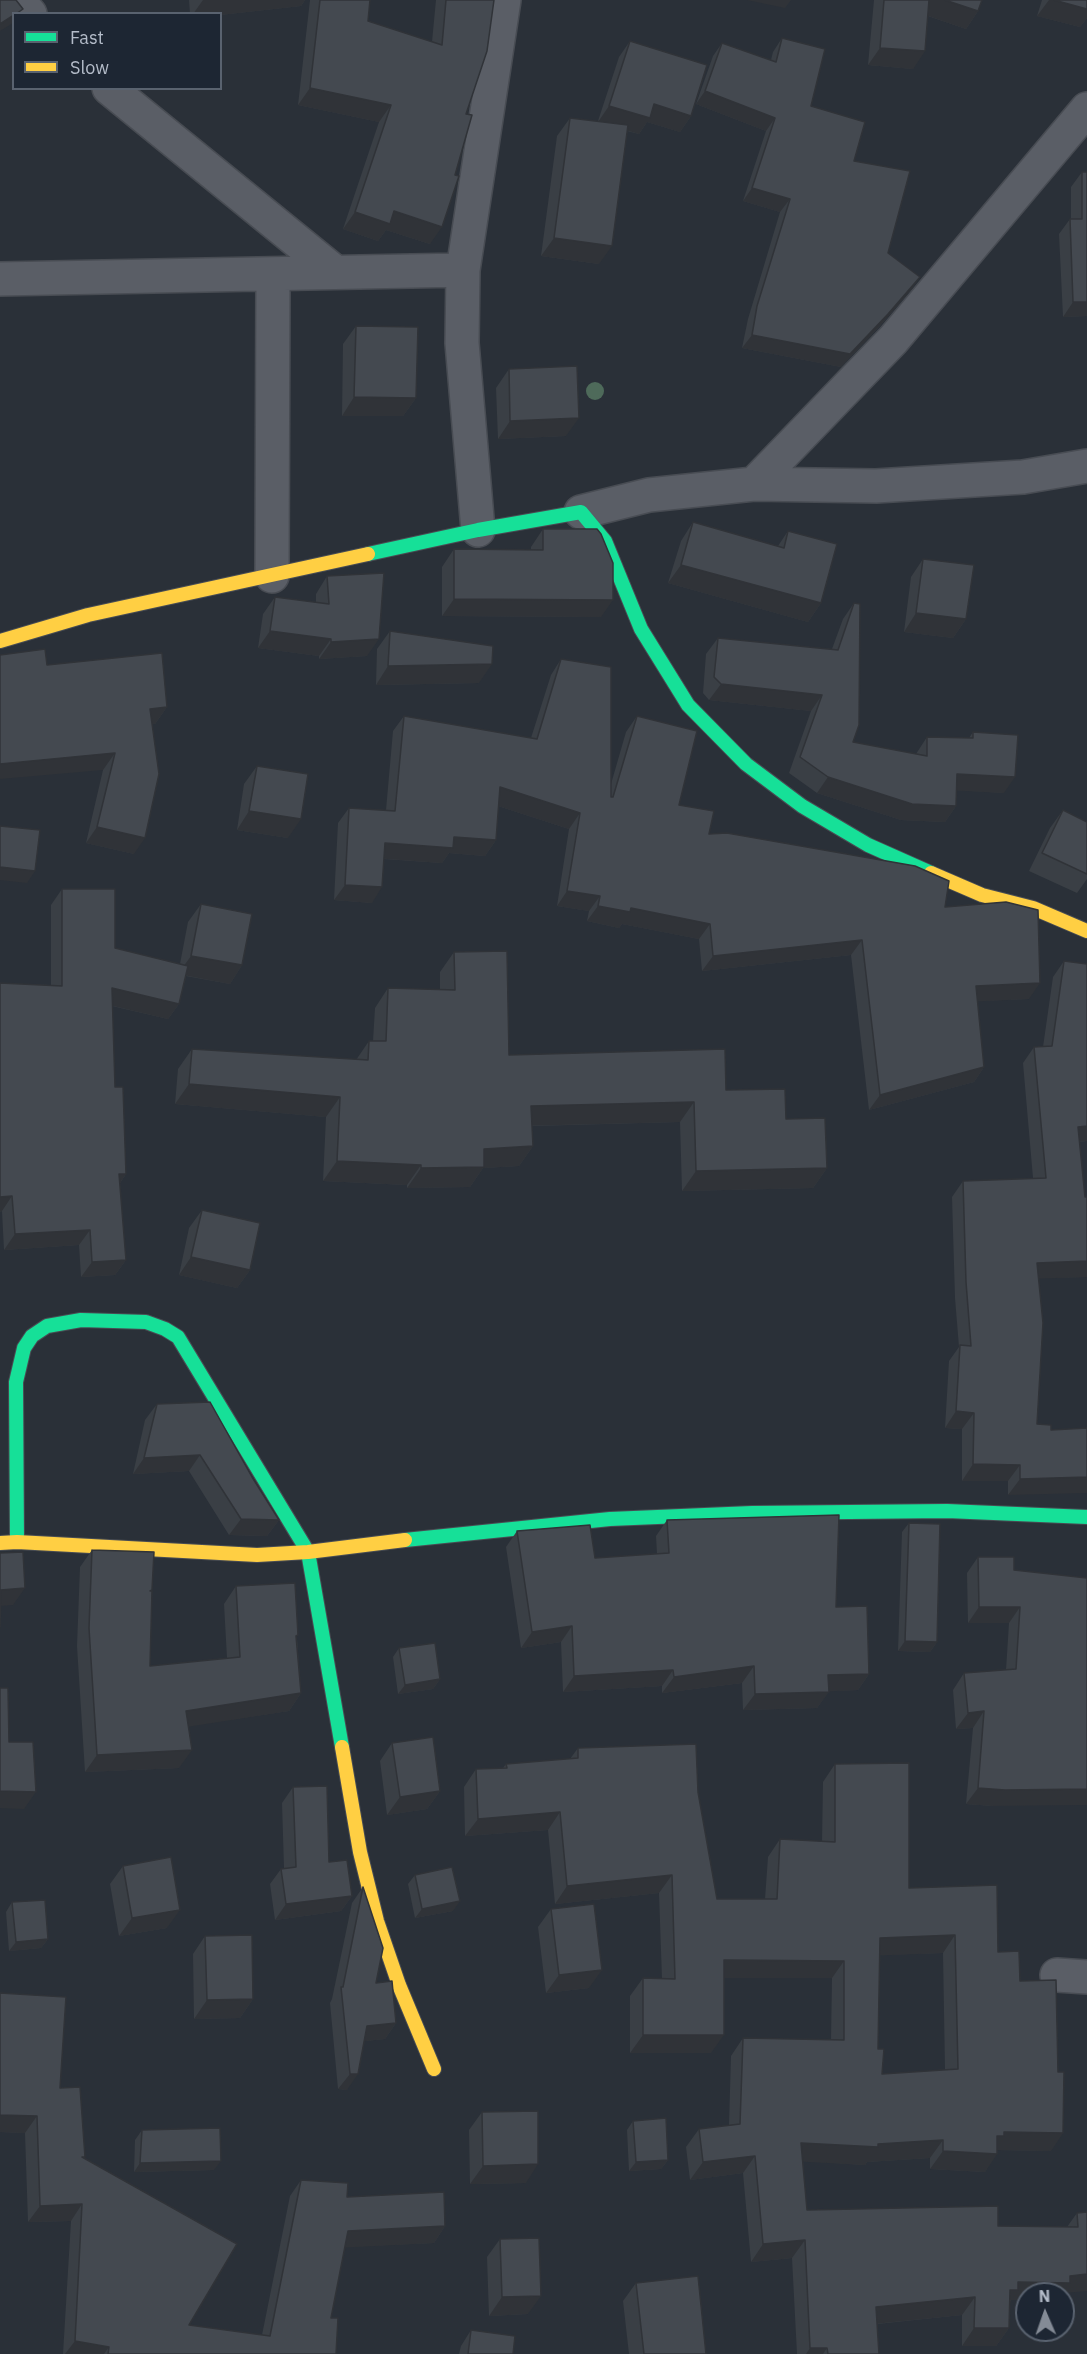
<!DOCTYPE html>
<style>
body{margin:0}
#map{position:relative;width:1087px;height:2354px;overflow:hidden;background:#2a3038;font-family:"IBM Plex Sans",sans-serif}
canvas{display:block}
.legend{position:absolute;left:12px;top:12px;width:210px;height:78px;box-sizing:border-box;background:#1d2633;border:2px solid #59626f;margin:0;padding:8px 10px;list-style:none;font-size:18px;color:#b4bcc9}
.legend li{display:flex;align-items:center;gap:12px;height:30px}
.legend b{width:30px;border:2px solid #59626f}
.north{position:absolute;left:1015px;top:2282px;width:60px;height:60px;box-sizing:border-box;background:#1d2633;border:2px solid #59626f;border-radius:50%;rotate:358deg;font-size:16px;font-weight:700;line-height:24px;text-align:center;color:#b4bcc9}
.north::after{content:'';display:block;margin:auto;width:21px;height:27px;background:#848b96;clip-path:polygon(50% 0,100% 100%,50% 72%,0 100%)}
</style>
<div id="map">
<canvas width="1087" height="2354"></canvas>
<ul class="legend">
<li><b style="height:8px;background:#16e098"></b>Fast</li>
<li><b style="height:8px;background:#ffcf43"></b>Slow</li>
</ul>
<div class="north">N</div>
</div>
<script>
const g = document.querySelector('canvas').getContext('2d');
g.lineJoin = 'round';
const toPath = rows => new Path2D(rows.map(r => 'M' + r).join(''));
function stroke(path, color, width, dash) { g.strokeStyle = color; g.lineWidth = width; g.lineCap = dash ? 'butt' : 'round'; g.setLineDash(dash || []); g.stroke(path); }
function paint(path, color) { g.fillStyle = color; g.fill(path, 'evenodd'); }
const street = toPath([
 [18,0,30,14],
 [109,88,335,272],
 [0,279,463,270],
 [754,484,893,340,1087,109],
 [581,512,649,495,754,484,876,486,1023,477,1087,466],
 [478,530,462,343,463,270,504,0],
 [272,576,273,274],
 [1057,1975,1087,1977]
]);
const fast = toPath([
 [368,554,478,530,581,512,605,541,641,629,688,705,746,764,802,806,868,845,931,873],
 [405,1540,610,1519,752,1513,947,1511,1087,1517],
 [17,1542,16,1382,24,1348,32,1336,47,1326,81,1320,146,1322,165,1329,178,1337,308,1552,342,1747]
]);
const slow = toPath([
 [0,641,88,615,368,554],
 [931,873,982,895,1033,908,1087,931],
 [0,1543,17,1542,257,1555,308,1552,405,1540],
 [342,1747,360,1852,377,1921,399,1985,434,2069]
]);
const trees = [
 [595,391]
];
const wall = toPath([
 [189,0,305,0,301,6,220,15,220,14,190,14],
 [310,0,370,0,368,21,432,42,436,0,494,0,466,114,430,244,386,230,378,241,343,229,379,122,298,105],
 [874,0,982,0,978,11,966,29,928,16,913,69,868,65],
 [1042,0,1087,0,1087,18,1080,27,1037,16],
 [782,38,811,106,854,161,888,253,920,277,911,290,879,327,841,367,742,348,748,319,780,212,743,201,766,131,696,104,713,56,722,43,771,60,773,52],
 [630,41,691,116,680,132,647,122,639,134,627,131,599,264,541,256,557,136,570,118,598,121,619,57],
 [1082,172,1087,172,1087,316,1063,317,1059,234,1070,219,1071,219,1071,187],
 [356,326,416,398,403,416,342,416,343,344],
 [509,369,566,436,498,439,496,388],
 [693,522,778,546,788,531,821,603,808,622,668,583,681,541],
 [543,529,601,617,442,616,442,567,454,549,531,550,531,547],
 [923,559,966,619,953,638,904,632,911,577],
 [327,576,367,656,319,659,319,656,258,648,263,614,275,597,316,603,316,594],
 [854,603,853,742,916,754,927,737,969,738,973,732,1004,793,956,790,956,806,945,822,901,820,817,793,789,773,811,711,709,700,703,693,706,654,718,638,832,649,843,619],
 [390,631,479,683,376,685,377,649],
 [561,659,611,784,626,732,637,716,679,805,709,834,945,907,1029,999,977,1001,984,1067,974,1082,869,1110,851,955,702,971,699,939,622,924,619,928,587,921,589,911,557,906,569,829,498,806,496,840,485,856,449,853,442,863,384,859,372,903,334,900,338,823,349,808,386,810,393,731,404,716,531,738,551,675],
 [47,665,167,707,155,724,152,724,134,854,86,843,103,770],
 [257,766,288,838,237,830,244,784],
 [1063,810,1087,822,1087,879,1077,893,1029,871,1050,828],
 [62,889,115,948,180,964,188,922,201,904,242,965,230,984,186,976,179,1004,168,1019,112,1006,115,1087,126,1174,120,1183,126,1260,115,1275,81,1277,79,1245,4,1250,2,1211,0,1212,0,983,51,985,51,905],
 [454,952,509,1055,726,1090,786,1119,827,1168,813,1188,682,1191,680,1122,532,1126,533,1146,519,1166,483,1168,470,1187,407,1188,407,1185,323,1181,326,1117,175,1104,178,1069,192,1049,356,1060,369,1041,373,1041,375,1008,388,988,440,990,440,972],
 [1064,961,1087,964,1087,1141,1079,1142,1085,1197,1087,1197,1087,1277,1038,1278,1037,1424,1051,1430,1087,1428,1008,1495,1008,1481,962,1481,962,1429,945,1428,949,1361,959,1347,955,1298,952,1197,963,1181,1033,1178,1023,1063,1034,1047,1043,1047,1053,977],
 [202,1210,250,1270,237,1288,179,1275,189,1228],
 [157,1404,252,1477,279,1520,267,1536,229,1535,189,1471,133,1474,145,1420],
 [667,1520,836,1607,869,1674,858,1690,829,1691,817,1708,743,1710,742,1683,662,1693,662,1686,563,1692,561,1642,521,1648,506,1547,517,1531,595,1558,657,1554,656,1536],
 [909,1523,937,1642,930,1652,898,1651,902,1532],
 [92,1550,151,1591,150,1666,227,1658,224,1604,236,1586,297,1638,301,1693,289,1711,188,1726,179,1768,85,1772,77,1646,80,1567],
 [978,1557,1014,1570,1087,1578,993,1806,966,1804,973,1728,956,1729,953,1690,964,1673,1006,1670,1009,1623,968,1623,967,1573],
 [399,1648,440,1679,433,1689,398,1694,393,1657],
 [392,1743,440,1791,427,1809,387,1815,380,1761],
 [578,1748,698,1792,717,1899,765,1899,768,1857,780,1839,822,1842,823,1782,835,1764,909,1888,998,1952,1020,1981,1051,2151,997,2150,985,2172,930,2169,930,2158,867,2162,865,2165,803,2161,807,2210,998,2226,1067,2227,1077,2213,1087,2212,1063,2293,1011,2300,1010,2302,1009,2328,996,2346,962,2346,962,2315,877,2324,879,2354,797,2354,792,2258,751,2262,743,2173,690,2180,686,2147,699,2129,729,2125,731,2056,743,2038,831,2040,832,1978,724,1978,711,2053,630,2053,630,1996,643,1978,662,1979,659,1893,555,1904,548,1830,465,1836,464,1787,476,1769,503,1768,506,1764,570,1759],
 [943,1953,945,2070,882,2074,878,2049,879,1955],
 [293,1787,329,1862,352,1896,341,1911,275,1920,270,1884,281,1869,284,1868,282,1803],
 [123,1866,167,1928,119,1936,110,1884],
 [415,1875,453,1911,415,1918,408,1884],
 [363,1887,376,1983,396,2023,385,2039,364,2041,347,2090,338,2089,330,2003,332,1999,352,1903],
 [12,1902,48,1939,41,1948,9,1951,6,1912],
 [551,1909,589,1988,546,1993,538,1927],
 [205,1936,253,1999,240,2018,194,2019,193,1954],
 [0,1993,60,2088,84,2158,189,2325,262,2335,290,2196,301,2180,347,2197,445,2226,434,2243,344,2247,331,2318,336,2354,63,2354,71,2221,28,2222,25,2133,0,2132],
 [482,2112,526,2183,470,2184,469,2130],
 [633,2121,668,2160,661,2169,629,2171,627,2130],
 [142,2130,214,2170,134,2172,135,2140],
 [500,2239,528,2314,489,2316,487,2257],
 [636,2283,706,2354,629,2354,623,2301],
 [471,2330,513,2354,459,2354,461,2346]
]);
const shadedWall = toPath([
 [203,0,305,0,301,6,220,15,220,14,193,14],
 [747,0,791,0,785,8],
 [925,0,945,0,978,11,966,29,917,12],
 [1049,0,1054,0,1087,9,1087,18,1080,27,1037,16],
 [14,15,13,23,0,31,0,24],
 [880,48,925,51,913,69,868,65],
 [310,88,391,105,379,122,298,105],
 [705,91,775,118,766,131,696,104],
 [654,104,691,116,680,132,647,122,639,134,598,122,609,106],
 [752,188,790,199,780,212,743,201],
 [394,211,442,227,430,244,386,230,378,241,343,229,355,212],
 [554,238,612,246,599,264,541,256],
 [920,277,911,290,879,327,841,367,742,348,752,335],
 [1073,302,1087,302,1087,316,1063,317],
 [354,397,416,398,403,416,342,416],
 [579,418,566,436,498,439,510,421],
 [681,565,821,603,808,622,668,583],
 [454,599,613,600,601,617,442,616],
 [916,613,966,619,953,638,904,632],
 [270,631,331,639,319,656,258,648],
 [379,639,367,656,319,659,331,642],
 [492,664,479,683,376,685,388,666],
 [721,684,822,695,811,711,709,700],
 [167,707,155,724,138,726,150,709],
 [115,753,103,770,0,779,0,764],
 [957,774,1015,777,1004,793,945,790],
 [828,777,956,806,945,822,901,820,817,793],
 [500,787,580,813,569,829,489,803],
 [249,811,301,819,288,838,237,830],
 [97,827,145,838,134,854,86,843],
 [454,837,496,840,485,856,449,853,442,863,374,858,385,843],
 [0,867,35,871,27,883,0,880],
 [345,885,382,887,372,903,334,900],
 [567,891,600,896,589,911,557,906],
 [598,906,631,908,710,924,699,939,622,924,619,928,587,921],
 [862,940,851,955,702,971,713,956],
 [191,956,242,965,230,984,178,974],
 [1040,983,1029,999,965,1002,976,986],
 [112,988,179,1004,168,1019,101,1003],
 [984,1067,974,1082,869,1110,880,1095],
 [189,1084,340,1097,326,1117,175,1104],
 [694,1102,680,1122,517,1126,531,1106],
 [1087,1126,1087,1141,1066,1143,1078,1127],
 [533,1146,519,1166,483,1168,470,1187,407,1188,421,1168,484,1149],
 [337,1161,421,1165,407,1185,323,1181],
 [827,1168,813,1188,682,1191,696,1171],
 [119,1174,126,1174,115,1190],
 [12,1196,2,1211,0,1212,0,1197],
 [90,1230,79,1245,4,1250,15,1234],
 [191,1257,250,1270,237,1288,179,1275],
 [126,1260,115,1275,81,1277,92,1262],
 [1087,1261,1087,1277,1026,1279,1037,1263],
 [956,1411,974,1413,962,1429,945,1428],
 [200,1455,189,1471,133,1474,144,1458],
 [973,1464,1020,1465,1008,1481,962,1481],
 [1087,1477,1087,1493,1008,1495,1020,1479],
 [241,1519,279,1520,267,1536,229,1535],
 [25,1588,13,1605,0,1606,1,1590],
 [979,1607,1020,1607,1009,1623,968,1623],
 [572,1626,561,1642,521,1648,532,1632],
 [905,1641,937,1642,930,1652,898,1651],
 [754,1666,742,1683,662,1693,674,1677],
 [673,1670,662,1686,563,1692,574,1676],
 [869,1674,858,1690,817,1692,828,1675],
 [440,1679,433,1689,398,1694,405,1685],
 [829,1692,817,1708,743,1710,755,1694],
 [301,1693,289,1711,174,1729,186,1711],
 [984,1711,973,1728,956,1729,968,1713],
 [192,1750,179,1768,85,1772,97,1755],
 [978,1788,1087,1789,1087,1805,993,1806,966,1804],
 [0,1791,36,1792,24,1809,0,1808],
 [440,1791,427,1809,387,1815,400,1797],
 [560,1812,548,1830,465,1836,478,1819],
 [672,1875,659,1893,555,1904,567,1886],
 [352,1896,341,1911,275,1920,286,1904],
 [460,1901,453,1911,415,1918,422,1909],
 [180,1910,167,1928,119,1936,132,1918],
 [955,1935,943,1953,867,1956,880,1938],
 [48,1939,41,1948,9,1951,16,1942],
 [724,1960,844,1961,832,1978,712,1978],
 [602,1970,589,1988,546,1993,559,1975],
 [253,1999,240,2018,194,2019,207,2000],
 [396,2023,385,2039,356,2042,367,2026],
 [643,2035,724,2035,711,2053,630,2053],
 [350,2074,358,2074,347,2090,338,2089],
 [0,2115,37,2116,25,2133,0,2132],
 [1004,2132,1063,2133,1051,2151,994,2150,997,2154,985,2172,930,2169,943,2151,997,2136],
 [943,2140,930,2158,867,2162,865,2165,789,2161,801,2143,878,2144],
 [755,2156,743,2173,690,2180,703,2162],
 [668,2160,661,2169,629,2171,636,2162],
 [221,2161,214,2170,134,2172,140,2163],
 [538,2164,526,2183,470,2184,483,2166],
 [82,2204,71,2221,28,2222,40,2206],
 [445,2226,434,2243,336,2248,348,2231],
 [805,2240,792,2258,751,2262,763,2244],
 [1087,2274,1087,2291,1063,2293,1062,2294,1027,2294,1027,2300,1011,2300,1005,2308,1010,2290,1018,2282],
 [541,2296,528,2314,489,2316,502,2297],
 [975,2297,962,2315,864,2325,876,2307],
 [974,2328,1009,2328,996,2346,962,2346],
 [75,2341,109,2347,104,2354,65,2354],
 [810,2348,827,2348,823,2354,806,2354]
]);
const building = toPath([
 [0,0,16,0,23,9,16,14,14,14,14,15,0,24,0,0],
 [320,0,370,0,368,21,442,45,446,0,494,0,487,51,466,114,472,115,455,175,459,176,442,227,394,211,390,224,355,212,391,105,310,88,320,0],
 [884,0,929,0,925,51,880,48,884,0],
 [945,0,982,0,978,11,945,0],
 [1054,0,1087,0,1087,9,1054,0],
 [782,38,825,49,811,106,865,122,854,161,910,171,888,253,920,277,888,314,850,354,752,335,757,306,790,199,752,188,775,118,705,91,722,43,776,62,782,38],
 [630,41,707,65,691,116,654,104,650,118,609,106,630,41],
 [570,118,628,125,612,246,554,238,570,118],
 [1082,172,1087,172,1087,302,1073,302,1070,219,1082,219,1082,172],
 [356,326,418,327,416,398,354,397,356,326],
 [577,366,579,418,510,421,509,369,577,366],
 [693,522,784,548,788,531,837,544,821,603,681,565,693,522],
 [543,529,597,529,601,534,613,563,613,600,454,599,454,549,543,550,543,529],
 [923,559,974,565,966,619,916,613,923,559],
 [384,573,379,639,331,642,331,639,270,631,275,597,329,604,327,576,384,573],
 [854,603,860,604,859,725,853,742,927,756,927,737,973,738,973,732,1018,735,1015,777,957,774,956,806,912,804,828,777,800,757,822,695,721,684,714,677,718,638,838,650,854,603],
 [390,631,493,646,492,664,388,666,390,631],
 [45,649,47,665,162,653,167,707,150,709,159,774,145,838,97,827,115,753,0,764,0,655,45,649],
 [561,659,611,667,611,797,613,797,637,716,697,731,679,805,714,811,709,834,727,833,915,866,949,881,945,907,1006,902,1038,910,1040,983,976,986,984,1067,880,1095,862,940,713,956,710,924,631,908,630,912,598,906,600,896,567,891,580,813,500,787,496,840,454,837,453,848,385,843,382,887,345,885,349,808,395,811,404,716,537,739,561,659],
 [257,766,308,774,301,819,249,811,257,766],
 [1063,810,1087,822,1087,874,1042,853,1063,810],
 [0,826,40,830,35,871,0,867,0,826],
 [62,889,115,889,115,948,188,966,179,1004,112,988,115,1087,123,1087,126,1174,119,1174,126,1260,92,1262,90,1230,15,1234,12,1196,0,1197,0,983,62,986,62,889],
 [201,904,252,914,242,965,191,956,201,904],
 [507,951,509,1055,725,1049,726,1090,785,1089,786,1119,825,1118,827,1168,696,1171,694,1102,531,1106,533,1146,484,1149,484,1167,421,1168,421,1165,337,1161,340,1097,189,1084,192,1049,368,1060,369,1041,386,1041,388,988,455,990,454,952,507,951],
 [1064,961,1087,964,1087,1126,1078,1127,1085,1197,1087,1197,1087,1261,1037,1263,1043,1323,1037,1424,1051,1425,1051,1430,1087,1428,1087,1477,1020,1479,1020,1465,973,1464,974,1413,956,1411,960,1345,971,1346,966,1282,963,1181,1046,1178,1034,1047,1052,1046,1064,961],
 [202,1210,260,1223,250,1270,191,1257,202,1210],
 [210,1402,252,1477,279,1520,241,1519,200,1455,144,1458,157,1404,210,1402],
 [839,1515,836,1607,867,1606,869,1674,828,1675,829,1692,755,1694,754,1666,674,1677,673,1670,574,1676,572,1626,532,1632,517,1531,590,1525,595,1558,669,1553,667,1520,839,1515],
 [909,1523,940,1524,937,1642,905,1641,909,1523],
 [92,1550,154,1552,152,1590,150,1591,152,1591,150,1666,240,1657,236,1586,295,1583,298,1635,296,1636,301,1693,186,1711,192,1750,97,1755,89,1628,92,1550],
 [23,1552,25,1588,1,1590,0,1627,0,1553,23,1552],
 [978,1557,1014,1557,1014,1570,1087,1578,1087,1789,1005,1790,978,1788,984,1711,968,1713,964,1673,1016,1669,1020,1607,979,1607,978,1557],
 [435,1643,440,1679,405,1685,399,1648,435,1643],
 [0,1688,8,1688,9,1742,33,1742,36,1792,0,1791,0,1688],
 [433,1737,440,1791,400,1797,392,1743,433,1737],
 [696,1744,698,1792,717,1899,777,1899,780,1839,835,1842,835,1764,909,1763,909,1888,997,1885,998,1952,1019,1951,1020,1981,1056,1980,1058,2072,1064,2072,1063,2133,1004,2132,1004,2136,997,2136,997,2154,943,2151,943,2140,878,2144,878,2147,801,2143,807,2210,998,2206,998,2226,1078,2227,1077,2213,1087,2212,1087,2274,1070,2276,1070,2283,1018,2282,1018,2290,1010,2290,1009,2328,974,2328,975,2297,876,2307,879,2354,828,2354,827,2348,810,2348,805,2240,763,2244,755,2156,703,2162,699,2129,740,2124,743,2038,844,2040,844,1961,724,1960,724,2035,643,2035,643,1978,675,1979,672,1875,567,1886,560,1812,478,1819,476,1769,507,1768,506,1764,578,1758,578,1748,696,1744],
 [955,1935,958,2069,882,2074,884,2049,878,2049,880,1938,955,1935],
 [327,1786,329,1862,347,1860,352,1896,286,1904,281,1869,296,1867,293,1787,327,1786],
 [171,1857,180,1910,132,1918,123,1866,171,1857],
 [452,1867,460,1901,422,1909,415,1875,452,1867],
 [363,1887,383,1948,376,1983,392,1981,396,2023,367,2026,358,2074,350,2074,341,1987,343,1987,363,1887],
 [45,1900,48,1939,16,1942,12,1902,45,1900],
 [594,1904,602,1970,559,1975,551,1909,594,1904],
 [252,1935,253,1999,207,2000,205,1936,252,1935],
 [0,1993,66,1997,60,2088,80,2087,85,2157,82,2157,237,2244,189,2325,270,2336,301,2180,348,2183,347,2197,444,2192,445,2226,348,2231,331,2318,338,2318,336,2354,108,2354,109,2347,75,2341,82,2204,40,2206,37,2116,0,2115,0,1993],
 [538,2111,538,2164,483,2166,482,2112,538,2111],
 [666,2118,668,2160,636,2162,633,2121,666,2118],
 [220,2128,221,2161,140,2163,142,2130,220,2128],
 [539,2238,541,2296,502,2297,500,2239,539,2238],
 [698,2276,706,2354,644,2354,636,2283,698,2276],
 [471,2330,515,2336,513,2354,468,2354,471,2330]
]);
stroke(street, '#484c53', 36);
stroke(fast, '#484c53', 16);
stroke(slow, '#484c53', 16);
stroke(street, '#5a5e66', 33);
stroke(fast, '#16e098', 14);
stroke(slow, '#ffcf43', 14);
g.fillStyle = '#4e6a5a';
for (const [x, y] of trees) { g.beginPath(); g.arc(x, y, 9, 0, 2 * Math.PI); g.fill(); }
paint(wall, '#3a3f45');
paint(shadedWall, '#303338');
paint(building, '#444950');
stroke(building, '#303338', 1.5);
</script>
